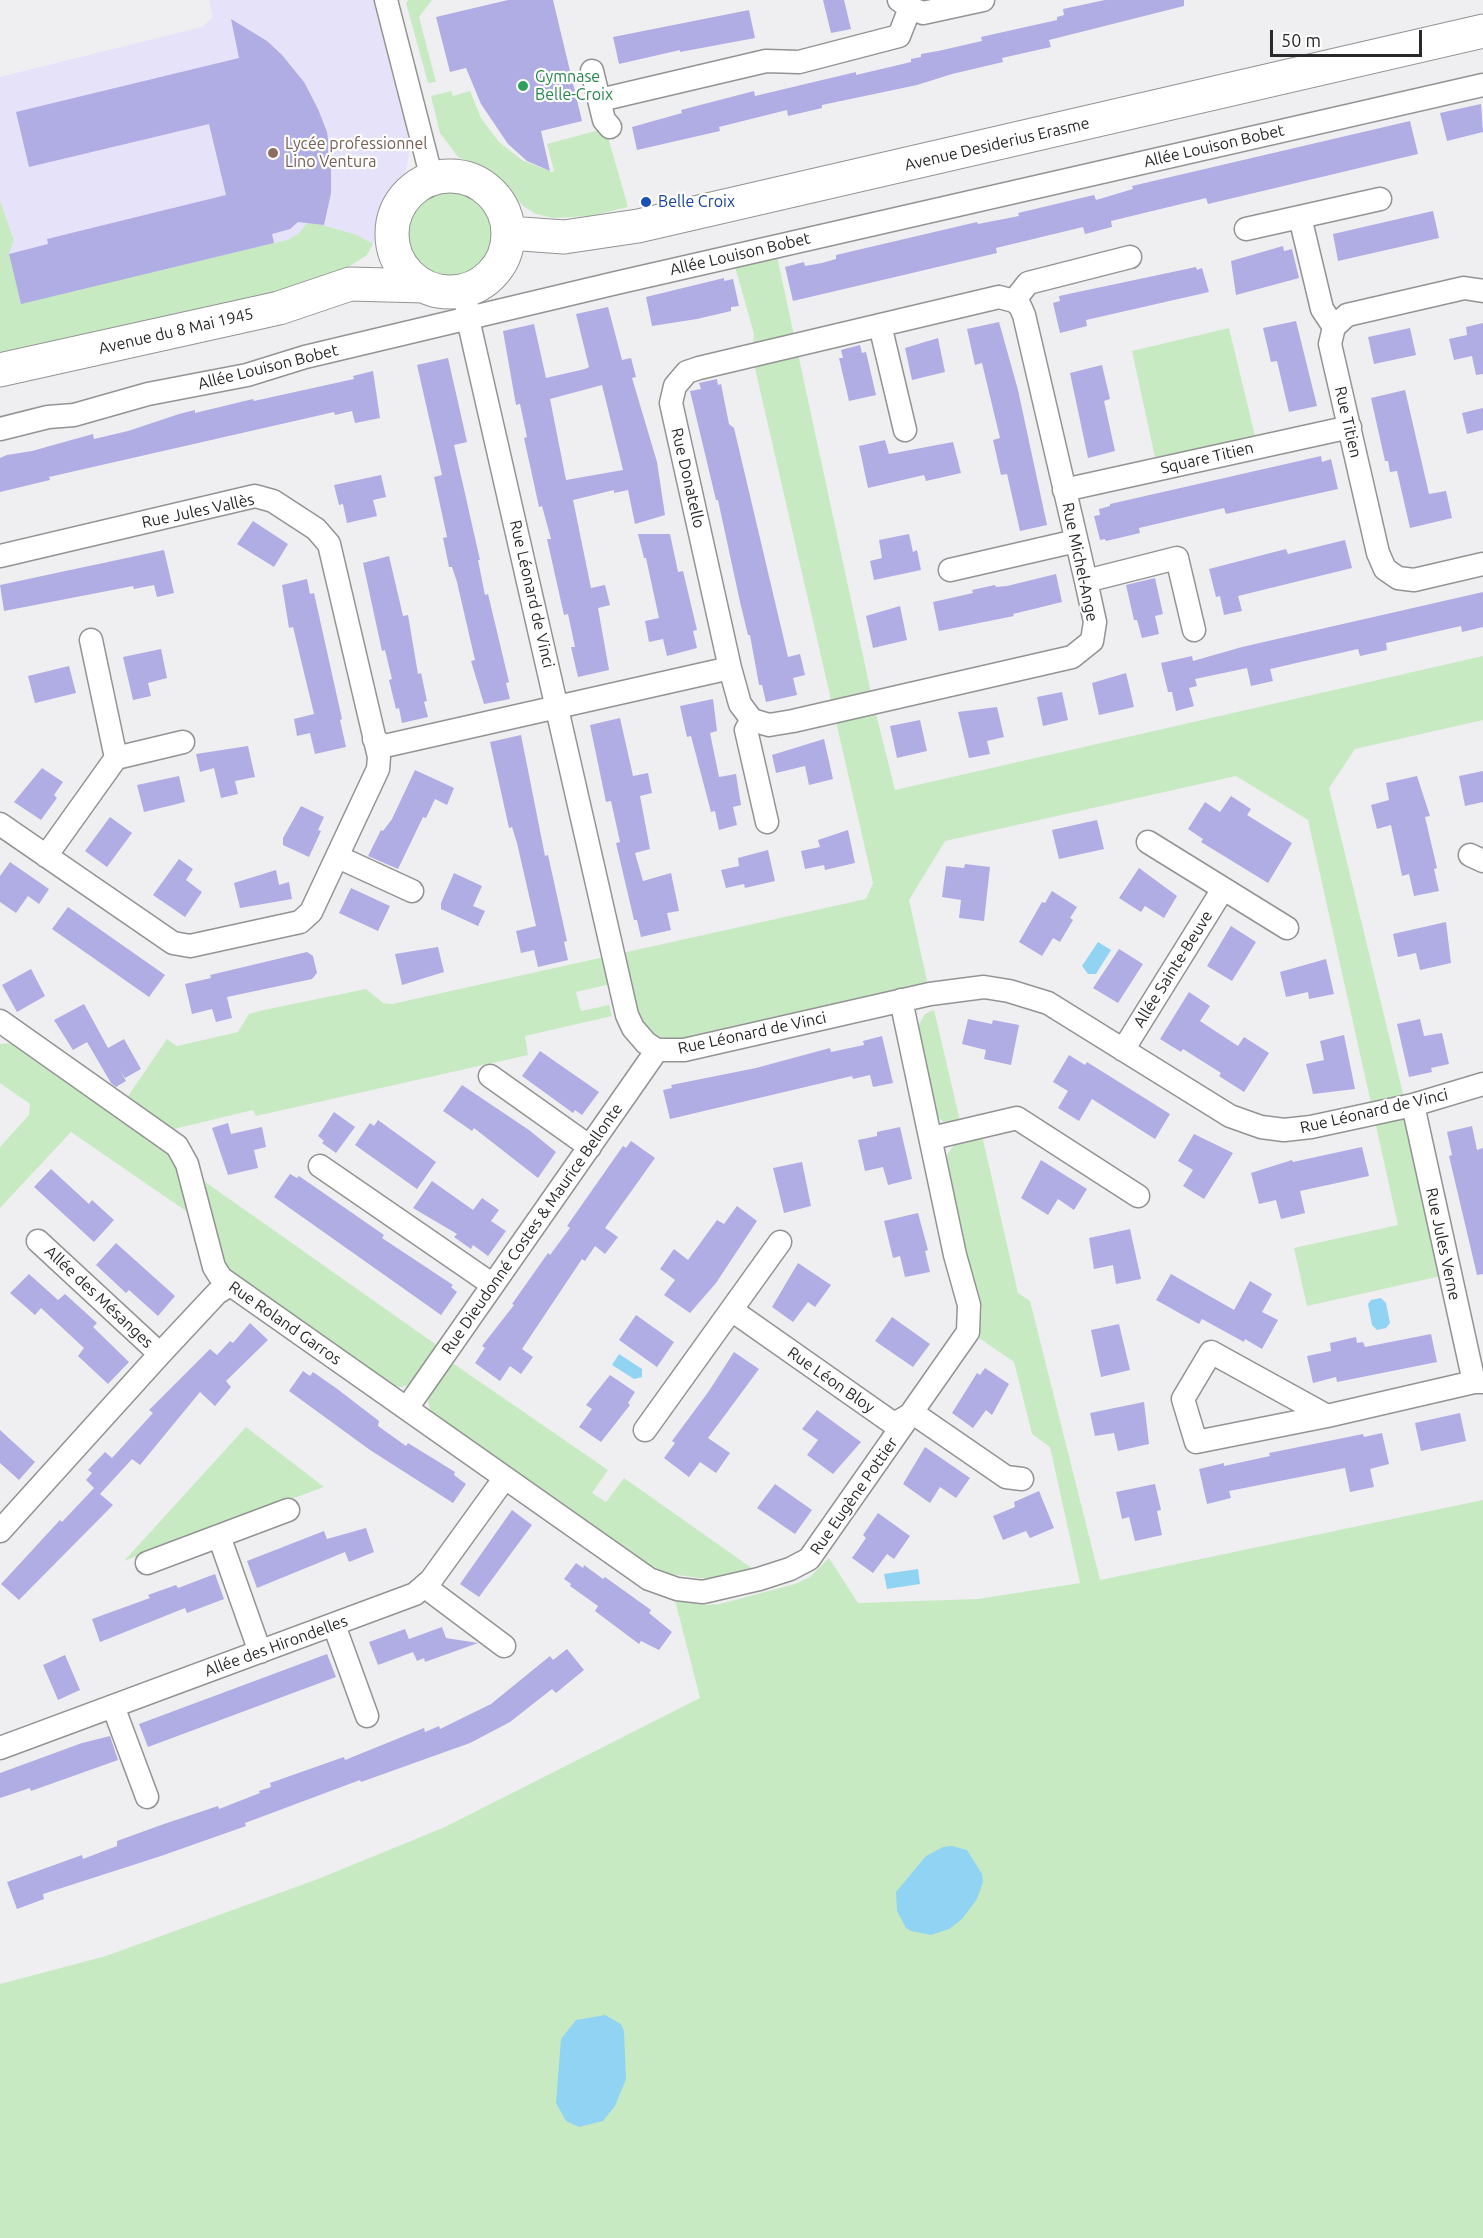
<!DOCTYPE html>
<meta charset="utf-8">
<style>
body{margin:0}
#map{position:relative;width:1483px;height:2238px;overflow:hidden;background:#efeff1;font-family:Ubuntu,sans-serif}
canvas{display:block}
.scale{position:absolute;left:1270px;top:30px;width:152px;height:27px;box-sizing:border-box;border:3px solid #292929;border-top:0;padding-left:8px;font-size:18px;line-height:21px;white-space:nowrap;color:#292929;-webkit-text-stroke:4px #fff;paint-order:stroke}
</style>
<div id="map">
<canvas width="1483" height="2238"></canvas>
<div class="scale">50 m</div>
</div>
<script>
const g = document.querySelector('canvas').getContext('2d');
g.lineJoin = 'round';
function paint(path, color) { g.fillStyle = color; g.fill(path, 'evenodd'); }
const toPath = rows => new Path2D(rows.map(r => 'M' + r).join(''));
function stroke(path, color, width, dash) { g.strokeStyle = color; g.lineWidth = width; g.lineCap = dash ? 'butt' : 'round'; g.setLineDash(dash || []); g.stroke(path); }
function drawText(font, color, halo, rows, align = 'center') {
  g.font = font + ' Ubuntu,sans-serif'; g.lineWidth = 4.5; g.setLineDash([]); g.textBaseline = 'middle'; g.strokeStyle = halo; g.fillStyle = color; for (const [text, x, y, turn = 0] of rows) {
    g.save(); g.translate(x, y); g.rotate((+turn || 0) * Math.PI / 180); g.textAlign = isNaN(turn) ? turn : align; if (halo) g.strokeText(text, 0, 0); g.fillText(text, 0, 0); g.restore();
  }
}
const education = toPath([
 [209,0,376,0,411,146,404,179,383,214,373,244,357,235,309,221,298,234,287,240,21,304,9,254,14,240,0,201,0,77,202,27,213,17]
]);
const green = toPath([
 [408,0,432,0,419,17,436,82,428,83,406,3],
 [451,91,453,96,470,91,481,118,499,142,522,160,552,172,554,171,547,144,599,130,606,130,628,207,591,216,553,218,536,214,523,206,494,173,458,157,440,133,431,96],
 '406 235a44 44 0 1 1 88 0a44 44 0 1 1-88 0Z',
 [0,201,14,240,9,254,21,303,287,240,298,234,309,221,357,235,373,244,367,255,350,266,269,299,0,360],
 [775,247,873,702,895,790,1483,656,1483,720,1355,749,1329,788,1406,1106,1450,1274,1307,1306,1294,1248,1398,1225,1308,820,1236,776,945,841,909,900,930,994,657,1050,619,982,576,992,581,1011,609,1005,612,1016,525,1036,528,1055,256,1116,253,1110,174,1129,177,1146,122,1105,167,1039,177,1046,238,1032,249,1014,259,1011,366,989,383,1003,392,1004,866,899,873,883,752,355,754,334,732,256],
 [1229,328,1256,440,1156,462,1132,351],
 [934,1010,961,1125,948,1125,938,1118,935,1109,918,1026,925,1014],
 [14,1043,163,1147,175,1162,189,1213,71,1132,0,1208,0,1147,29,1115,30,1104,0,1083,0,1044],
 [982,1135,1018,1293,1030,1301,1100,1580,1483,1500,1483,2238,0,2238,0,1984,106,1956,318,1879,445,1827,700,1698,675,1600,705,1605,720,1604,795,1584,810,1577,829,1558,858,1603,978,1599,1080,1583,1050,1447,1032,1434,1014,1362,979,1338,982,1307,974,1288,957,1206,945,1168,946,1157,954,1144],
 [201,1179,438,1346,413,1383,402,1387,386,1385,231,1273,225,1266],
 [451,1362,608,1470,592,1493,606,1502,624,1478,753,1569,707,1579,671,1574,651,1566,590,1526,431,1411,428,1402,430,1393],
 [246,1427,324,1487,124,1561]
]);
const water = toPath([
 [1098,942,1111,950,1096,974,1088,974,1082,966],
 [1381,1298,1386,1303,1390,1323,1386,1328,1377,1330,1372,1325,1368,1304,1371,1300],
 [619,1354,642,1369,642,1377,634,1379,612,1365],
 [918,1569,920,1584,887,1589,884,1574],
 [952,1846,967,1850,982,1874,983,1882,977,1899,962,1919,949,1929,931,1935,911,1931,906,1928,897,1911,896,1892,926,1856,943,1847],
 [605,2015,621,2024,624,2031,626,2079,615,2106,603,2121,579,2127,566,2121,556,2103,561,2039,576,2020]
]);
const building = toPath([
 [508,0,553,0,582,121,541,131,550,171,527,161,508,144,481,104,466,68,450,72,436,17],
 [823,0,844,0,851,29,831,33],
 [1105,0,1184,0,1184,6,1049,40,1051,47,1002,58,1003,62,952,74,917,85,822,105,822,108,788,116,787,110,719,127,720,131,637,150,632,127,682,113,681,110,754,91,755,96,856,72,856,75,890,67,911,62,911,59,921,57,921,54,938,51,982,41,981,37,1057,20,1057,17,1064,15,1063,9],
 [749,10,755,38,680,52,680,50,619,64,613,37],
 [231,19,267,41,282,55,304,82,318,109,327,132,331,159,331,193,324,225,298,222,290,229,272,234,274,243,21,304,9,254,48,244,47,239,226,195,209,124,29,167,16,112,239,58],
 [1481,104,1483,132,1447,141,1440,113],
 [1410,121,1418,154,1208,204,1206,198,1111,221,1112,227,1085,234,1083,227,996,248,997,253,793,301,785,267,804,262,805,266,822,263,836,259,836,255,977,222,978,224,1019,216,1018,213,1094,195,1096,200,1133,189,1132,186],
 [1433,211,1439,238,1338,261,1333,234],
 [1283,246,1284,251,1292,249,1299,278,1236,295,1231,261],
 [1196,267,1197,270,1202,268,1209,292,1086,320,1087,326,1060,333,1053,303,1060,301,1059,296],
 [724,278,724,281,733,279,739,306,731,307,731,311,697,319,652,326,646,297],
 [608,307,622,360,631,358,636,377,632,378,657,462,665,515,635,524,628,490,614,493,614,490,573,500,591,588,605,585,610,605,598,608,609,670,578,677,571,647,575,647,568,614,564,615,547,539,551,539,542,506,539,507,524,438,527,437,520,404,516,405,503,331,534,324,546,378,585,369,589,367,576,314],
 [602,385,623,470,566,480,550,399],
 [1296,321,1317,406,1289,412,1277,361,1271,362,1263,328],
 [999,322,1018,390,1047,525,1020,531,1007,474,1001,475,993,440,1000,438,982,363,975,365,967,329],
 [1483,323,1483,374,1476,375,1472,356,1454,360,1449,339,1467,335,1466,327],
 [1410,328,1416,355,1374,364,1368,337],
 [938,338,945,372,912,380,905,348],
 [860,345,862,353,866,352,876,395,849,401,839,358,843,358,841,350],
 [448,358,467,442,454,445,480,560,478,560,485,595,488,594,509,682,506,683,510,699,484,704,471,661,475,660,457,582,452,567,449,567,443,538,447,537,434,477,442,475,417,365],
 [1102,365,1110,399,1104,401,1115,451,1088,458,1070,373],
 [373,371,380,418,355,423,352,411,335,415,334,412,49,477,50,480,0,492,0,458,7,455,32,451,93,434,94,439,128,431,179,414,195,410,195,413,253,399,254,401,354,379,353,376],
 [717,379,718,385,721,384,729,424,734,428,788,657,800,654,805,675,793,678,797,695,766,702,762,685,759,685,750,635,748,635,740,602,718,500,716,500,690,391,701,389,699,383],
 [1405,390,1429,494,1446,491,1452,518,1410,528,1397,471,1390,472,1388,461,1385,461,1371,398],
 [1483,408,1483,430,1467,434,1462,413],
 [885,440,889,454,953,442,961,473,926,481,924,475,868,488,859,446],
 [1321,456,1322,462,1331,459,1338,489,1226,514,1224,508,1139,528,1140,533,1106,541,1105,539,1100,540,1094,516,1100,515,1099,509,1110,506,1110,504],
 [381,475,386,497,373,500,377,516,347,523,343,504,339,505,334,485],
 [253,521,288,544,274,567,237,544],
 [638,534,670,534,678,572,683,571,697,630,693,631,697,648,667,656,663,639,649,642,645,621,659,618,646,558,644,558],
 [909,534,913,552,917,550,921,570,874,580,870,561,882,558,879,540],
 [1345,540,1352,568,1238,596,1242,611,1224,615,1220,596,1216,597,1209,569,1286,549,1288,554],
 [164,550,174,593,157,597,154,585,134,589,133,586,4,611,0,585],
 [389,556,403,616,408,615,418,674,421,673,427,701,424,702,428,717,402,723,399,708,396,709,389,680,392,679,385,650,382,651,363,563],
 [1056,574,1062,602,1013,614,1014,616,939,631,933,602,973,593,972,590,995,585,996,587,1007,586],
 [1155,578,1163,614,1155,616,1159,634,1142,638,1137,620,1134,620,1126,585],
 [307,579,310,594,314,593,342,719,340,720,346,747,315,754,310,733,297,736,294,719,314,714,293,627,289,628,282,585],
 [1483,592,1483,627,1462,632,1461,626,1386,643,1387,650,1360,656,1358,649,1270,669,1273,681,1251,686,1247,668,1195,679,1197,686,1189,688,1194,706,1176,711,1172,692,1168,692,1161,663,1192,656,1193,661,1242,647],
 [900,606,907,640,873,648,866,616],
 [161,649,167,678,148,683,151,696,133,700,123,657],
 [69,666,76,693,35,703,28,676],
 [1126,673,1134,707,1099,715,1092,683],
 [1062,692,1068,720,1043,726,1037,697],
 [713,699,717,731,710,733,719,777,736,774,741,805,733,807,737,825,719,830,715,811,711,812,691,736,687,737,680,706],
 [997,707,1004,737,987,741,990,754,969,758,958,712],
 [620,718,633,776,648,773,652,793,640,796,650,849,635,853,643,881,671,873,679,911,667,913,671,930,641,937,637,920,634,920,616,843,620,842,611,801,606,802,590,725],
 [920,720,927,751,897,758,890,726],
 [521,735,545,856,548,855,567,941,564,942,568,960,538,967,534,950,521,953,516,931,536,926,517,843,512,827,509,828,490,742],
 [824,739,833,779,809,785,805,766,776,773,772,755],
 [248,746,255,777,235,781,238,794,221,798,214,768,200,772,196,754],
 [42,768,63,782,54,795,57,798,41,820,14,802],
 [415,770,454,788,447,805,435,799,426,818,423,817,398,869,368,856,381,830,383,831,392,819],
 [1483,771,1483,802,1465,806,1459,776],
 [179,776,185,802,144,812,137,785],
 [1417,776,1430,816,1425,817,1437,868,1434,869,1439,891,1414,896,1409,874,1402,876,1391,825,1377,829,1371,805,1389,800,1386,783],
 [1231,796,1251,809,1247,815,1292,843,1268,883,1201,842,1203,839,1188,829,1205,802,1220,812],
 [301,806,324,817,318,830,321,831,309,857,283,845,283,838],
 [110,817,132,833,107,867,85,851],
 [1097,820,1104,849,1059,859,1052,830],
 [848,830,855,863,825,870,824,865,805,869,801,851,820,847,818,840],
 [768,850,775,881,745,888,744,884,726,888,721,870,739,866,738,858],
 [179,859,193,869,186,880,202,892,185,917,153,895],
 [10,862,49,889,39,904,28,896,16,913,0,902,0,876],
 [965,864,990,867,984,921,959,918,961,900,942,897,946,866,964,868],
 [1139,868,1177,896,1164,918,1145,906,1141,912,1119,898],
 [276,870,279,885,289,882,292,899,240,908,234,883],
 [454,873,482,886,473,906,485,911,478,926,441,909,441,903],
 [351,888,390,906,378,931,339,913],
 [1052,891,1077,907,1070,918,1073,920,1060,942,1053,938,1042,956,1019,942,1042,902,1045,903],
 [68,907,165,975,149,997,52,929],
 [1446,922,1451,963,1420,970,1416,953,1398,957,1393,934],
 [1231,926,1256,942,1232,981,1207,966],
 [438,947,444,972,402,985,395,954],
 [1119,949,1143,964,1118,1003,1093,988],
 [307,952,313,956,317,973,312,979,227,997,232,1018,216,1022,212,1009,192,1014,185,984,211,978,210,975],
 [1326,959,1334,994,1309,999,1308,992,1286,997,1280,972],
 [31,969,45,996,17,1012,2,985],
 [1189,992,1210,1006,1200,1021,1238,1046,1244,1037,1269,1053,1244,1092,1219,1076,1221,1073,1183,1049,1181,1052,1160,1039],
 [84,1004,108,1048,124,1039,141,1069,125,1078,120,1070,126,1081,116,1087,111,1083,87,1042,73,1050,54,1020],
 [968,1019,992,1024,993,1020,1019,1025,1011,1065,984,1059,986,1050,962,1044],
 [1420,1019,1424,1036,1442,1033,1449,1064,1431,1068,1432,1072,1409,1077,1397,1024],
 [1344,1035,1355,1089,1313,1094,1306,1064,1324,1060,1320,1041],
 [882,1036,893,1083,873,1087,870,1075,853,1079,852,1076,670,1119,663,1090,672,1088,671,1085,756,1068,830,1048,831,1052,864,1045,863,1041],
 [540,1051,599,1092,582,1115,575,1110,573,1113,522,1076],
 [1069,1055,1085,1065,1087,1062,1170,1114,1155,1139,1092,1099,1079,1121,1058,1108,1068,1091,1053,1082],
 [462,1085,529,1130,556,1152,538,1178,474,1128,472,1131,443,1111],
 [334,1112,355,1127,336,1153,322,1143,324,1141,318,1136],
 [378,1120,436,1162,417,1189,355,1145,370,1123,374,1126],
 [228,1123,231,1134,262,1127,266,1147,254,1150,258,1168,228,1175,212,1128],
 [1472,1126,1477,1150,1483,1148,1483,1274,1477,1275,1449,1156,1452,1155,1447,1132],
 [900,1127,912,1179,888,1185,883,1167,865,1171,858,1140,877,1136,877,1132],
 [1194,1134,1233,1153,1204,1199,1183,1186,1193,1170,1178,1161],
 [631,1141,655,1158,605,1228,618,1237,605,1254,595,1246,585,1261,582,1259,522,1349,533,1357,521,1374,510,1366,500,1381,475,1363,485,1348,482,1346,514,1305,512,1304,548,1253,550,1255,570,1228,567,1226,623,1146,626,1148],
 [1362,1147,1369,1176,1300,1191,1305,1213,1281,1219,1276,1200,1259,1204,1251,1173,1292,1160,1293,1162],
 [1041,1160,1087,1189,1074,1210,1058,1199,1048,1215,1021,1198],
 [802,1162,811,1206,784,1213,773,1168],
 [51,1169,89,1204,92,1200,114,1220,94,1242,34,1187],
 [290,1174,297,1178,299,1176,384,1235,382,1238,453,1285,451,1287,457,1292,441,1315,274,1197],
 [432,1181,473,1210,482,1198,499,1210,491,1221,506,1231,488,1256,473,1245,471,1249,454,1237,457,1234,413,1208],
 [737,1206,757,1221,716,1283,690,1313,664,1295,675,1280,660,1269,674,1249,688,1260,717,1220,724,1224],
 [918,1213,928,1250,925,1251,930,1272,905,1277,900,1256,893,1258,884,1221],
 [1130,1229,1141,1279,1116,1284,1113,1265,1094,1269,1089,1238],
 [116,1243,175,1296,158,1316,129,1290,126,1293,96,1265],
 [798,1263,831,1285,815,1307,808,1302,793,1322,772,1307],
 [29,1274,58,1300,65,1294,97,1323,93,1327,129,1362,108,1384,78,1356,84,1348,41,1308,35,1315,10,1293],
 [1171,1274,1234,1310,1250,1281,1272,1294,1262,1312,1278,1320,1262,1349,1245,1339,1244,1342,1202,1319,1199,1324,1156,1300],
 [636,1315,674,1342,657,1367,619,1340],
 [892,1317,930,1344,913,1367,875,1341],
 [250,1323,268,1340,226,1381,231,1387,215,1406,200,1392,140,1465,132,1459,100,1494,113,1505,19,1600,1,1584,60,1520,62,1522,94,1488,86,1480,92,1473,88,1470,105,1452,112,1458,153,1413,149,1410,210,1349,217,1355,230,1341,233,1343],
 [1119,1324,1130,1370,1101,1377,1091,1330],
 [1431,1334,1437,1362,1337,1382,1336,1377,1313,1383,1307,1356,1331,1351,1330,1343,1356,1337,1357,1343,1363,1342,1365,1347],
 [734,1352,759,1369,708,1438,730,1453,716,1473,700,1462,689,1477,664,1458,675,1443,672,1441,709,1391],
 [985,1368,1009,1384,992,1415,986,1410,973,1428,952,1413,977,1373,980,1375],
 [303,1371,310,1376,313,1372,336,1388,379,1421,378,1426,406,1446,408,1443,455,1472,454,1475,466,1484,453,1503,370,1450,289,1391],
 [610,1375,635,1392,628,1403,630,1405,601,1442,579,1427,592,1409,586,1405],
 [1144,1402,1149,1444,1118,1451,1114,1433,1095,1436,1090,1413],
 [817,1410,861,1442,833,1474,807,1455,818,1440,802,1429],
 [1460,1413,1466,1441,1421,1451,1415,1423],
 [0,1430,35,1462,19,1480,0,1463],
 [1382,1433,1389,1464,1370,1469,1374,1487,1350,1492,1345,1468,1229,1491,1231,1498,1207,1504,1199,1469,1224,1463,1224,1466,1270,1456,1269,1453,1363,1434,1364,1437],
 [925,1447,970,1478,956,1498,940,1487,930,1503,903,1484],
 [775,1484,812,1510,795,1534,757,1508],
 [1155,1484,1161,1510,1157,1511,1162,1535,1135,1541,1129,1517,1122,1519,1116,1492],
 [1039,1491,1054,1528,1030,1538,1026,1531,1003,1540,993,1516,1015,1507,1014,1502],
 [512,1510,532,1525,479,1597,460,1584],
 [878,1513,910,1536,894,1559,887,1554,873,1573,852,1558,866,1538,863,1535],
 [366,1528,374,1552,349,1562,345,1552,257,1588,247,1561,324,1531,327,1539],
 [576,1563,583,1568,584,1565,603,1579,605,1577,651,1610,649,1613,672,1632,659,1650,641,1641,639,1644,595,1611,598,1606,570,1586,571,1584,564,1579],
 [215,1574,224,1599,187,1613,185,1608,100,1642,92,1619,150,1598,148,1595,176,1585,178,1588],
 [442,1627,446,1638,478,1643,425,1662,424,1658,417,1661,413,1652,378,1665,369,1642,405,1629,409,1639],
 [567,1649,584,1670,556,1693,552,1689,510,1722,470,1743,361,1782,360,1780,245,1823,246,1826,161,1856,43,1894,44,1899,17,1909,7,1882,82,1855,83,1859,117,1846,117,1841,164,1824,218,1806,219,1809,260,1793,259,1791,271,1787,270,1783,344,1757,345,1760,424,1728,425,1732,439,1726,440,1729,491,1704,550,1656,553,1660],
 [327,1654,336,1677,148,1747,139,1724],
 [65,1655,80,1690,58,1700,43,1665],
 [110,1736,118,1760,31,1791,30,1788,0,1798,0,1773,82,1743]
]);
const minor = toPath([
 [386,0,432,179],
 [899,0,910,8,923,13,983,0],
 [592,71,604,120,610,127],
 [600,100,766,61,799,62,899,36,910,8],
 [1300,217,1322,309,1334,327],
 [1246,229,1380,199],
 [465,290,468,319,627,1015,633,1028,646,1043,657,1050,684,1050,930,994,984,987,1009,991,1048,1003,1230,1116,1261,1127,1284,1130,1311,1127,1413,1105,1483,1084],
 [1483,291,1464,288,1347,315,1334,327,1330,344,1378,553,1385,569,1398,578,1414,580,1483,564],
 [999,297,1014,301,1020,306,1024,315,1086,581,1095,622,1092,641,1072,657,793,721,769,725,752,720,740,704,730,668,671,403,675,386,687,372,699,368,999,297],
 [1014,301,1028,283,1130,257],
 [880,325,905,430],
 [0,429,48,417,74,415,148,394,247,375,305,357,616,283,1483,85],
 [1064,490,1350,427],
 [0,556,255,496,273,501,316,529,329,544,379,757,378,769,311,912,300,922,190,946,173,943,0,824],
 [950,570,1076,541],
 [1086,581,1177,558,1194,630],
 [91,640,116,758],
 [752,720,746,730,767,822],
 [374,739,384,746,389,745,730,668],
 [1148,842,1287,928],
 [1470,855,1483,861],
 [46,856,116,758,183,742],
 [338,857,412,891],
 [0,1021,177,1146,187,1164,214,1267,221,1278,649,1579,677,1589,703,1592,759,1579,790,1569,809,1559,968,1332,969,1305,955,1255,901,1000],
 [1123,1050,1223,889],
 [490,1076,590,1147],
 [1413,1105,1474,1382],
 [932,1138,1017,1118,1138,1196],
 [320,1166,493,1285],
 [38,1241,160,1354],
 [733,1311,894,1424,913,1413],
 [407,1408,657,1050],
 [913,1413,1006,1477,1022,1479],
 [1327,1416,1211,1352,1183,1399,1196,1442,1327,1416,1474,1382,1483,1382],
 [645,1430,780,1242],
 [0,1531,160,1354,217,1293,230,1285],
 [219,1536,260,1652],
 [147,1563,288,1510],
 [424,1586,504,1646],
 [334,1625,367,1716],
 [113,1706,147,1797],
 [0,1748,415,1594,431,1580,504,1479]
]);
const secondary = toPath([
 '392 234a58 58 0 1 1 116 0a58 58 0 1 1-116 0Z',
 [508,233,564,237,638,226,1483,31],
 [0,370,279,308,350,284,424,286]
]);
const markers = [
 [523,86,6,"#2e9e5b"],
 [273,153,6,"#8d6e63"],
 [646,202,6,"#1a4fb4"]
];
const leisureNames = [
 ["Gymnase",535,77],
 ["Belle-Croix",535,95]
];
const educationNames = [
 ["Lycée professionnel",285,144],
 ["Lino Ventura",285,162]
];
const streetNames = [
 ["Avenue Desiderius Erasme",997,144,-13],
 ["Allée Louison Bobet",1214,146,-13],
 ["Allée Louison Bobet",740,254,-13],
 ["Avenue du 8 Mai 1945",176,331,-13],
 ["Allée Louison Bobet",268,367,-14],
 ["Rue Titien",1348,422,77],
 ["Square Titien",1207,458,-13],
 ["Rue Donatello",688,478,77],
 ["Rue Jules Vallès",198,511,-12],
 ["Rue Michel-Ange",1080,562,78],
 ["Rue Léonard de Vinci",532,594,77],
 ["Allée Sainte-Beuve",1173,969,-58],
 ["Rue Léonard de Vinci",752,1033,-12],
 ["Rue Léonard de Vinci",1374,1111,-13],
 ["Rue Dieudonné Costes & Maurice Bellonte",532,1229,-55],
 ["Rue Jules Verne",1443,1244,78],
 ["Allée des Mésanges",99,1297,43],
 ["Rue Roland Garros",285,1323,35],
 ["Rue Léon Bloy",831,1380,35],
 ["Rue Eugène Pottier",854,1496,-55],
 ["Allée des Hirondelles",276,1646,-20]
];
const transitNames = [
 ["Belle Croix",658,202]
];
paint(education, '#e5e2f9');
paint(green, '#c7eac3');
paint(water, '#91d3f2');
paint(building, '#b0ace4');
stroke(minor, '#939394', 25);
stroke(secondary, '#939394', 35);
stroke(minor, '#fff', 22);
stroke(secondary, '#fff', 33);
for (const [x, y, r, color] of markers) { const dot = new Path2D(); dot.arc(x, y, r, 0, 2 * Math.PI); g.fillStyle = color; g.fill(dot); stroke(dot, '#fff', 2); }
drawText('16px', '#27864d', '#fff', leisureNames, 'left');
drawText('16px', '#785e54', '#fff', educationNames, 'left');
drawText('16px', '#292929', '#fff', streetNames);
drawText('16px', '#164399', '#fff', transitNames, 'left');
</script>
